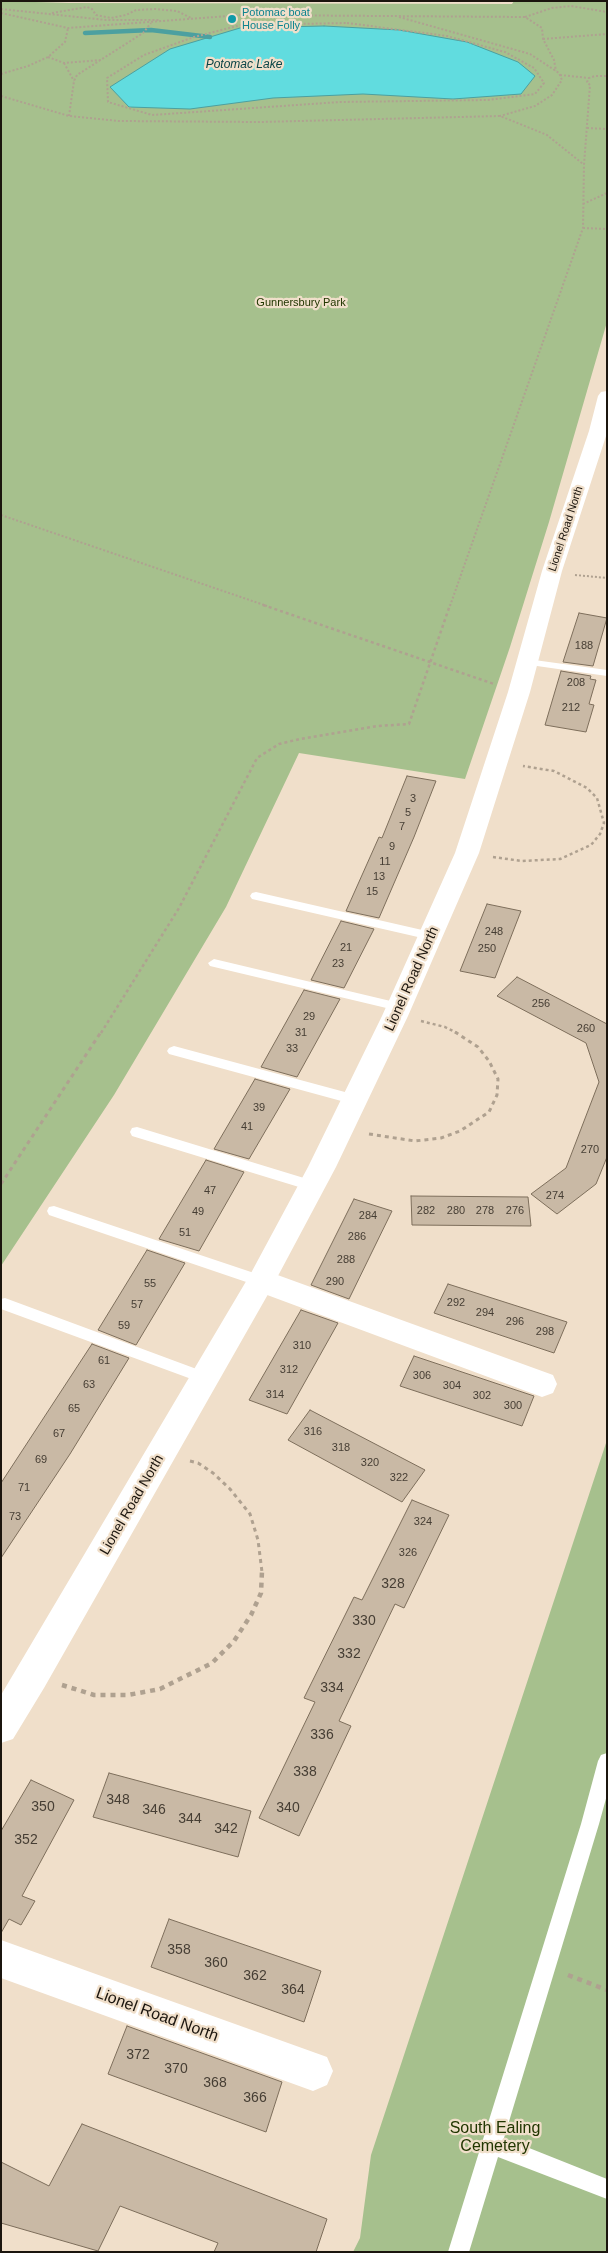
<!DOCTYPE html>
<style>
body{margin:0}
#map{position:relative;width:608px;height:2253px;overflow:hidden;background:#f0dfca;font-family:Helvetica,sans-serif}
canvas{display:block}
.frame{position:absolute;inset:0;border:2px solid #1b150e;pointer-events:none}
</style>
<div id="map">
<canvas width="608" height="2253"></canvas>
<div class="frame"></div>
</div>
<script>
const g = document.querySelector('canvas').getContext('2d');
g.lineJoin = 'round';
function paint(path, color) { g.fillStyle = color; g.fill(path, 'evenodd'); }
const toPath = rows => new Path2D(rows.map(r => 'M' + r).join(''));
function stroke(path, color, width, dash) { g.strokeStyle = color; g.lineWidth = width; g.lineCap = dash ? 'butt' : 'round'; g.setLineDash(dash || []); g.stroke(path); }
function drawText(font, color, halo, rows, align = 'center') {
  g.font = font + ' Helvetica,sans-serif'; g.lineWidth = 4.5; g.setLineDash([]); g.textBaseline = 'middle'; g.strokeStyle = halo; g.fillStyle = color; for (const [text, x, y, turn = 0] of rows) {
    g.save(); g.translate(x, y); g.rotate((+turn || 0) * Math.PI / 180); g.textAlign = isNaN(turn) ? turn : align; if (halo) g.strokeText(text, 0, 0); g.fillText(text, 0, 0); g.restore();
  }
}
const green = toPath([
 [1,1,69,3,512,4,514,1,607,1,607,322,549,522,510,647,465,779,299,753,226,907,114,1095,1,1266],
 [607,1440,607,2252,353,2252,360,2238,371,2155]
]);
const water = toPath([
 [324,26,399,30,467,42,518,62,535,76,521,94,453,99,363,94,273,98,190,109,129,107,110,87,170,49,240,28,324,26]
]);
const stream = toPath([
 [85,33,151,30,210,37]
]);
const building = toPath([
 [579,613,607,618,593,666,563,662,579,613],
 [561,671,591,676,590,679,596,680,589,704,594,705,586,732,545,725,561,671],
 [407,776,436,781,414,837,379,918,346,911,379,837,382,838,407,776],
 [487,904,521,911,495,978,460,971,487,904],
 [341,921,374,929,344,988,311,980,341,921],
 [517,977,607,1024,607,1157,596,1184,557,1214,531,1194,566,1168,599,1082,586,1043,497,996,517,977],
 [304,990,340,999,297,1077,261,1067,304,990],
 [255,1079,290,1089,249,1159,214,1149,255,1079],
 [206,1160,244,1172,199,1251,159,1239,206,1160],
 [411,1196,528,1197,531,1226,412,1225,411,1196],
 [354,1199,392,1211,349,1299,311,1285,354,1199],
 [147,1250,185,1263,136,1345,98,1330,147,1250],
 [448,1284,567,1322,554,1353,434,1313,448,1284],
 [301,1310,338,1323,287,1414,249,1400,301,1310],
 [92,1344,129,1358,70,1454,1,1558,1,1483,92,1344],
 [414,1356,534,1396,522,1426,400,1386,414,1356],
 [310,1410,425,1470,402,1502,288,1440,310,1410],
 [412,1500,449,1515,404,1608,395,1604,339,1721,351,1726,299,1836,259,1818,315,1702,304,1698,354,1597,362,1600,412,1500],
 [109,1773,251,1811,238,1857,93,1817,109,1773],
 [31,1780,74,1800,22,1896,35,1901,21,1925,9,1919,1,1933,1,1831,31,1780],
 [169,1919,321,1971,304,2022,151,1967,169,1919],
 [127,2026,282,2082,266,2132,108,2074,127,2026],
 [82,2124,327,2219,316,2252,214,2252,218,2243,120,2206,98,2251,1,2223,1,2162,49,2186,82,2124]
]);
const pathFar3 = toPath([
 [1,9,106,20,160,20],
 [1,13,68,28,242,15,525,17,542,28,543,39,554,60,556,71],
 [52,13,87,7,92,9,96,15,111,18,126,15,136,10,155,9,177,11,191,18],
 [399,17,530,54,559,73,562,80,552,95,535,106,500,116],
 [525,17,552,8,571,6,607,12],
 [347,23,447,36,505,52,534,68,544,83,535,94,488,100,340,102,152,115,108,102,107,78,144,55,194,37,241,25,347,23],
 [543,39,607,34],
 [48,57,64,63,101,60],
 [64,63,74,81],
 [1,74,28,66,48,57,65,42,68,28],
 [560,75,589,78],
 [1,96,69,116,119,121,259,122,500,116,547,135,583,164],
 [69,116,74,81,77,75,143,33,151,23],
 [587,128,607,129],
 [583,204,607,193],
 [583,228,607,229],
 [1,515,267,606],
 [575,575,607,578],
 [450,606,583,228,584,165,590,85,587,82,589,78,595,76,607,76]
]);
const pathFar2 = toPath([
 [263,605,494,684],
 [493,857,522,861,560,859,591,845,600,834,604,823,597,798,587,788,554,771,523,766],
 [421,1021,445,1027,457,1033],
 [101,1033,179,908,257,758,279,744,300,739,377,726,409,724,450,605]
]);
const pathFar1 = toPath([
 [369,1134,415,1141,441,1138,460,1131,489,1112,497,1095,498,1079,489,1061,478,1047,455,1032],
 [1,1184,101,1032],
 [190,1461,198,1463,213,1473,230,1489,250,1514,258,1540,262,1572]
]);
const path = toPath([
 [62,1685,94,1695,128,1695,160,1689,212,1663,234,1641,251,1615,261,1593,262,1571],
 [568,1975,607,1990]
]);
const service = toPath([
 [527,659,607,670,607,676,523,664,523,660,527,659],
 [256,892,431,932,437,936,431,940,252,899,250,896,252,893,256,892],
 [214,959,399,1003,405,1007,399,1011,210,966,208,963,214,959],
 [174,1046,356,1095,361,1097,363,1100,361,1103,356,1105,169,1054,167,1051,169,1048,174,1046],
 [137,1127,317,1182,319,1186,317,1190,312,1191,132,1136,130,1132,132,1128,137,1127],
 [54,1206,266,1277,268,1281,266,1285,261,1287,49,1215,47,1211,49,1207,54,1206],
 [5,1298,210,1374,213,1378,210,1382,205,1384,1,1309,1,1299,5,1298],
 [607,1753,607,1795,599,1824,504,2138,607,2179,607,2199,498,2157,469,2252,448,2252,581,1824,598,1761,601,1755,607,1753]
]);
const minor = toPath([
 [261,1269,553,1375,557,1384,553,1393,542,1397,251,1289,246,1281,251,1273,261,1269],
 [1,1940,327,2057,333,2071,327,2085,313,2091,1,1978,1,1940]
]);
const tertiary = toPath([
 [607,391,607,433,562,571,530,692,479,853,408,1016,336,1167,271,1289,44,1688,13,1739,1,1743,1,1695,251,1273,308,1167,382,1016,455,853,508,692,542,571,589,431,598,396,601,392,607,391]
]);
const markers = [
 [232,19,5,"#0f9aa8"]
];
const farCulturenames = [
 ["Potomac boat",242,13],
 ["House Folly",242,26]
];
const farParknames = [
 ["Gunnersbury Park",301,303]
];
const farStreetnames = [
 ["Lionel Road North",566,529,-72]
];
const numberNames = [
 ["188",584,646],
 ["208",576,683],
 ["212",571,708],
 ["3",413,799],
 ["5",408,813],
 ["7",402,827],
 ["9",392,847],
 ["11",385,862],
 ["13",379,877],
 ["15",372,892],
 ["248",494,932],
 ["21",346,948],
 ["250",487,949],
 ["23",338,964],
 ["256",541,1004],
 ["29",309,1017],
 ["260",586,1029],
 ["31",301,1033],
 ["33",292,1049],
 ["39",259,1108],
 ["41",247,1127],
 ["270",590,1150],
 ["47",210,1191],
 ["274",555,1196],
 ["282",426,1211],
 ["280",456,1211],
 ["278",485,1211],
 ["276",515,1211],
 ["49",198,1212],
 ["284",368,1216],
 ["51",185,1233],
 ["286",357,1237],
 ["288",346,1260],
 ["290",335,1282],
 ["55",150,1284],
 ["292",456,1303],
 ["57",137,1305],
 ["294",485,1313],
 ["296",515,1322],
 ["59",124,1326],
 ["298",545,1332],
 ["310",302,1346],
 ["61",104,1361],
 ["312",289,1370],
 ["306",422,1376],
 ["63",89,1385],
 ["304",452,1386],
 ["314",275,1395],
 ["302",482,1396],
 ["300",513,1406],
 ["65",74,1409],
 ["316",313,1432],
 ["67",59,1434],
 ["318",341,1448],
 ["69",41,1460],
 ["320",370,1463],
 ["322",399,1478],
 ["71",24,1488],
 ["73",15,1517],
 ["324",423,1522],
 ["326",408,1553]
];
const farWaternames = [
 ["Potomac Lake",244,65]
];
const streetNames = [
 ["Lionel Road North",412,979,-66],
 ["Lionel Road North",132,1505,-60]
];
const nearNumbernames = [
 ["328",393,1584],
 ["330",364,1621],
 ["332",349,1654],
 ["334",332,1688],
 ["336",322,1735],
 ["338",305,1772],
 ["348",118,1800],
 ["350",43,1807],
 ["340",288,1808],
 ["346",154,1810],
 ["344",190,1819],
 ["342",226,1829],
 ["352",26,1840],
 ["358",179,1950],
 ["360",216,1963],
 ["362",255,1976],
 ["364",293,1990],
 ["372",138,2055],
 ["370",176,2069],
 ["368",215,2083],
 ["366",255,2098]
];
const nearStreetnames = [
 ["Lionel Road North",157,2015,20]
];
const nearParknames = [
 ["South Ealing",495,2129],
 ["Cemetery",495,2147]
];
paint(green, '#a6c08d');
paint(water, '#61dcdf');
stroke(water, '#4ca0a0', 1);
stroke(stream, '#4ca0a0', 4.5);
paint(building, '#c9b9a5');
stroke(building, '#7d6e5b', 1);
stroke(pathFar3, '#afa190', 2, [2, 2]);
stroke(pathFar2, '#afa190', 2.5, [3, 3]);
stroke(pathFar1, '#afa190', 3, [4, 4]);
stroke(path, '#afa190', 4.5, [5, 5]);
paint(service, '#fff');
paint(minor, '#fff');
paint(tertiary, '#fff');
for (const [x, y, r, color] of markers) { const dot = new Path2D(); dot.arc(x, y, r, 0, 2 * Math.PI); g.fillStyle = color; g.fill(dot); stroke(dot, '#f0dfca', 2); }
drawText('11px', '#0d838f', '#f0dfca', farCulturenames, 'left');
drawText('11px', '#213600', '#f0dfca', farParknames);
drawText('11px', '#1b150e', '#f0dfca', farStreetnames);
drawText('11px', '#463e34', null, numberNames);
drawText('italic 12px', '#094345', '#f0dfca', farWaternames);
drawText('14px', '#1b150e', '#f0dfca', streetNames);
drawText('14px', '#463e34', null, nearNumbernames);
drawText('16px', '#1b150e', '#f0dfca', nearStreetnames);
drawText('16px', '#213600', '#f0dfca', nearParknames);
</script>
